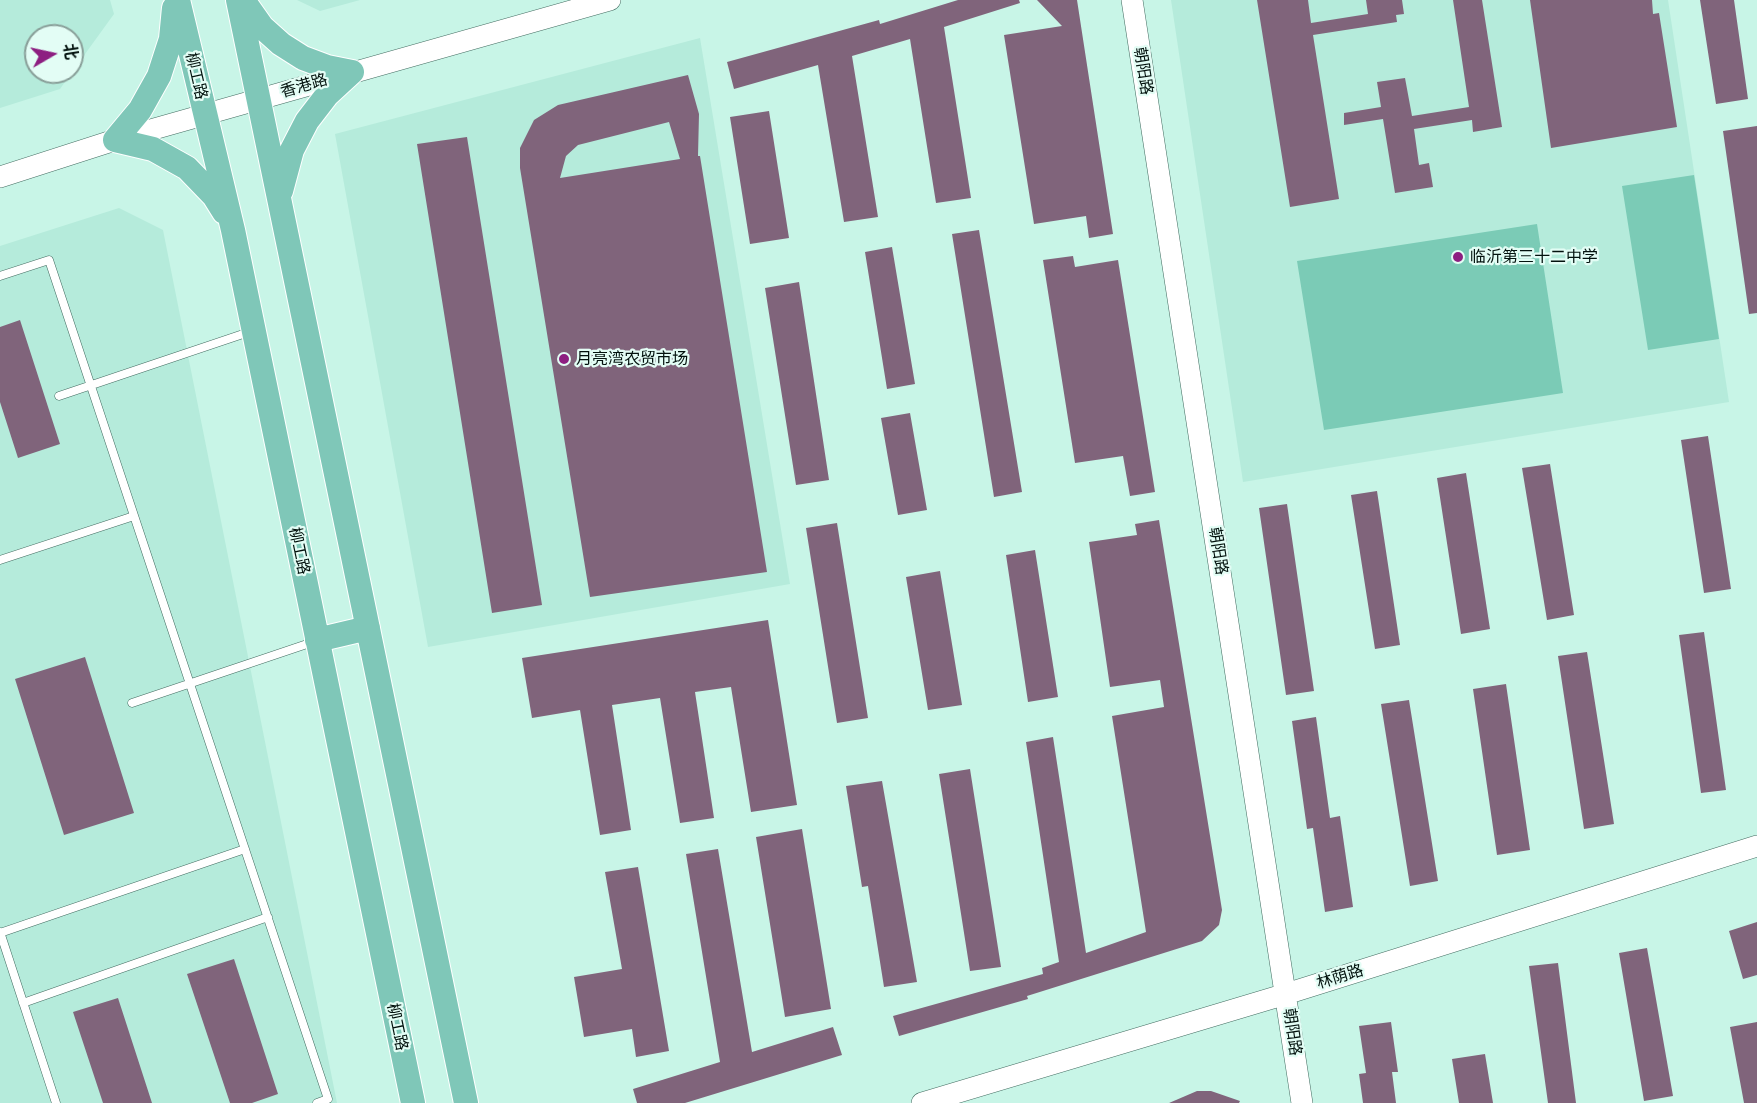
<!DOCTYPE html>
<meta charset="utf-8">
<style>
body{margin:0}
#map{position:relative;width:1757px;height:1103px;overflow:hidden;background:#c8f5e7;font-family:Montserrat,"Noto Sans SC",sans-serif}
canvas{display:block}
.north{position:absolute;left:24px;top:24px;width:60px;height:60px;box-sizing:border-box;background:#e3fdf5;border:2px solid #899f99;border-radius:50%;rotate:81deg;font-size:16px;font-weight:700;line-height:24px;text-align:center;color:#03120e}
.north::after{content:'';display:block;margin:auto;width:21px;height:27px;background:#8d1f81;clip-path:polygon(50% 0,100% 100%,50% 72%,0 100%)}
</style>
<div id="map">
<canvas width="1757" height="1103"></canvas>
<div class="north">北</div>
</div>
<script>
const g = document.querySelector('canvas').getContext('2d');
g.lineJoin = 'round';
function paint(path, color) { g.fillStyle = color; g.fill(path, 'evenodd'); }
const toPath = rows => new Path2D(rows.map(r => 'M' + r).join(''));
function stroke(path, color, width, dash) { g.strokeStyle = color; g.lineWidth = width; g.lineCap = dash ? 'butt' : 'round'; g.setLineDash(dash || []); g.stroke(path); }
function drawText(font, color, halo, rows, align = 'center') {
  g.font = font + ' Montserrat,"Noto Sans SC",sans-serif'; g.lineWidth = 4.5; g.setLineDash([]); g.textBaseline = 'middle'; g.strokeStyle = halo; g.fillStyle = color; for (const [text, x, y, turn = 0] of rows) {
    g.save(); g.translate(x, y); g.rotate((+turn || 0) * Math.PI / 180); g.textAlign = isNaN(turn) ? turn : align; if (halo) g.strokeText(text, 0, 0); g.fillText(text, 0, 0); g.restore();
  }
}
const built = toPath([
 [0,0,110,0,114,14,72,72,72,36,36,36,36,72,72,72,60,89,0,108],
 [297,0,360,0,320,11],
 [1171,0,1668,0,1729,402,1243,482],
 [700,38,790,584,428,647,335,134],
 [119,208,163,230,337,1103,0,1103,0,246]
]);
const green = toPath([
 [1694,175,1719,339,1648,350,1622,186],
 [1537,224,1563,393,1324,430,1297,261]
]);
const building = toPath([
 [958,0,1019,0,1020,3,944,27,971,198,936,203,910,39,852,56,878,217,844,222,818,65,734,89,727,62,879,20,880,24],
 [1037,0,1077,0,1113,234,1089,238,1086,216,1034,224,1004,35,1062,26],
 [1257,0,1308,0,1311,23,1368,14,1366,0,1402,0,1404,14,1396,15,1397,22,1313,35,1339,199,1290,207],
 [1453,0,1482,0,1502,127,1473,132,1472,120,1414,129,1419,165,1429,163,1433,187,1395,193,1383,119,1344,125,1344,113,1381,107,1377,82,1405,78,1412,116,1469,107],
 [1530,0,1652,0,1653,14,1659,13,1677,127,1551,148],
 [1700,0,1734,0,1748,99,1716,104],
 [688,75,699,114,698,156,700,156,767,572,590,597,520,168,520,148,534,120,558,105],
 [669,122,680,159,560,178,566,156,578,145],
 [769,111,789,238,750,244,730,117],
 [1757,126,1757,313,1749,314,1723,131],
 [467,137,542,605,492,613,417,144],
 [979,230,1022,492,994,497,952,234],
 [892,247,915,384,887,389,865,252],
 [1073,256,1075,267,1118,260,1155,492,1130,496,1123,456,1075,463,1043,260],
 [799,282,829,480,796,485,765,288],
 [20,320,60,444,18,458,0,402,0,327],
 [910,413,927,510,898,515,881,418],
 [1708,436,1731,589,1704,593,1681,440],
 [1550,464,1574,615,1547,620,1522,468],
 [1466,473,1490,629,1461,634,1437,478],
 [1377,491,1400,645,1375,649,1351,495],
 [1287,504,1314,691,1286,695,1259,508],
 [1159,520,1222,910,1219,925,1202,941,1027,996,1028,999,899,1036,893,1016,1043,974,1042,968,1059,962,1026,742,1053,737,1086,953,1146,932,1112,716,1164,707,1160,680,1110,687,1089,542,1137,535,1135,524],
 [837,523,868,718,837,723,806,528],
 [1035,550,1058,697,1028,702,1006,555],
 [940,571,962,705,928,710,906,577],
 [768,620,797,805,751,812,731,687,695,692,714,818,680,823,660,698,612,705,631,830,600,835,580,710,532,718,522,658],
 [1704,632,1726,790,1701,793,1679,635],
 [1587,652,1614,824,1584,829,1558,656],
 [85,657,134,813,64,835,15,679],
 [1506,684,1530,850,1497,855,1473,689],
 [1409,700,1438,881,1410,886,1381,704],
 [1316,717,1330,818,1340,816,1353,907,1325,912,1313,828,1307,829,1292,721],
 [970,769,1001,967,970,971,939,774],
 [882,781,917,982,884,987,868,886,862,887,846,786],
 [802,829,831,1009,785,1017,756,837],
 [718,849,752,1052,833,1027,842,1055,685,1103,637,1103,633,1089,720,1062,686,854],
 [638,867,669,1051,636,1057,632,1029,584,1037,574,977,622,969,605,872],
 [1757,922,1757,975,1743,979,1729,931],
 [1647,948,1673,1096,1644,1101,1619,953],
 [234,959,278,1094,252,1103,230,1103,187,974],
 [1558,963,1576,1103,1548,1103,1529,966],
 [118,998,152,1103,103,1103,73,1012],
 [1391,1022,1398,1072,1392,1072,1396,1103,1363,1103,1359,1074,1366,1073,1359,1026],
 [1757,1022,1757,1103,1744,1103,1730,1027],
 [1485,1054,1493,1103,1459,1103,1452,1059],
 [1197,1091,1211,1091,1240,1101,1239,1103,1169,1103]
]);
const lane = toPath([
 [0,276,49,260,328,1099,317,1103],
 [59,396,252,331],
 [0,560,134,516],
 [132,703,316,641],
 [0,932,56,1103],
 [0,933,245,849],
 [23,1003,268,917]
]);
const secondary = toPath([
 [1132,0,1302,1103],
 [0,177,115,140,610,0],
 [922,1103,1286,994,1757,846]
]);
const primary = toPath([
 [178,0,233,230,413,1103],
 [238,0,466,1103],
 [243,0,262,27,281,44,303,58,327,67,352,72],
 [115,140,140,110,159,76,171,39,174,8],
 [115,140,153,149,187,168,214,196,224,212],
 [281,191,292,150,307,121,327,95,352,72],
 [317,640,368,628]
]);
const markers = [
 [1458,257,6,"#8d1f81"],
 [564,359,6,"#8d1f81"]
];
const streetNames = [
 ["朝阳路",1143,71,81],
 ["柳工路",196,76,77],
 ["香港路",304,86,-16],
 ["柳工路",299,551,78],
 ["朝阳路",1218,551,81],
 ["林荫路",1340,977,-17],
 ["柳工路",397,1027,78],
 ["朝阳路",1292,1032,82]
];
const poiNames = [
 ["临沂第三十二中学",1470,257],
 ["月亮湾农贸市场",576,359]
];
paint(built, '#b5ebdb');
paint(green, '#7bcbb6');
paint(building, '#80647b');
stroke(lane, '#446d62', 9);
stroke(secondary, '#446d62', 22);
stroke(primary, '#fff', 26);
stroke(lane, '#fff', 8);
stroke(secondary, '#fff', 21);
stroke(primary, '#7fc7b8', 24);
for (const [x, y, r, color] of markers) { const dot = new Path2D(); dot.arc(x, y, r, 0, 2 * Math.PI); g.fillStyle = color; g.fill(dot); stroke(dot, '#e3fdf5', 2); }
drawText('16px', '#03120e', '#e3fdf5', streetNames);
drawText('16px', '#03120e', '#e3fdf5', poiNames, 'left');
</script>
